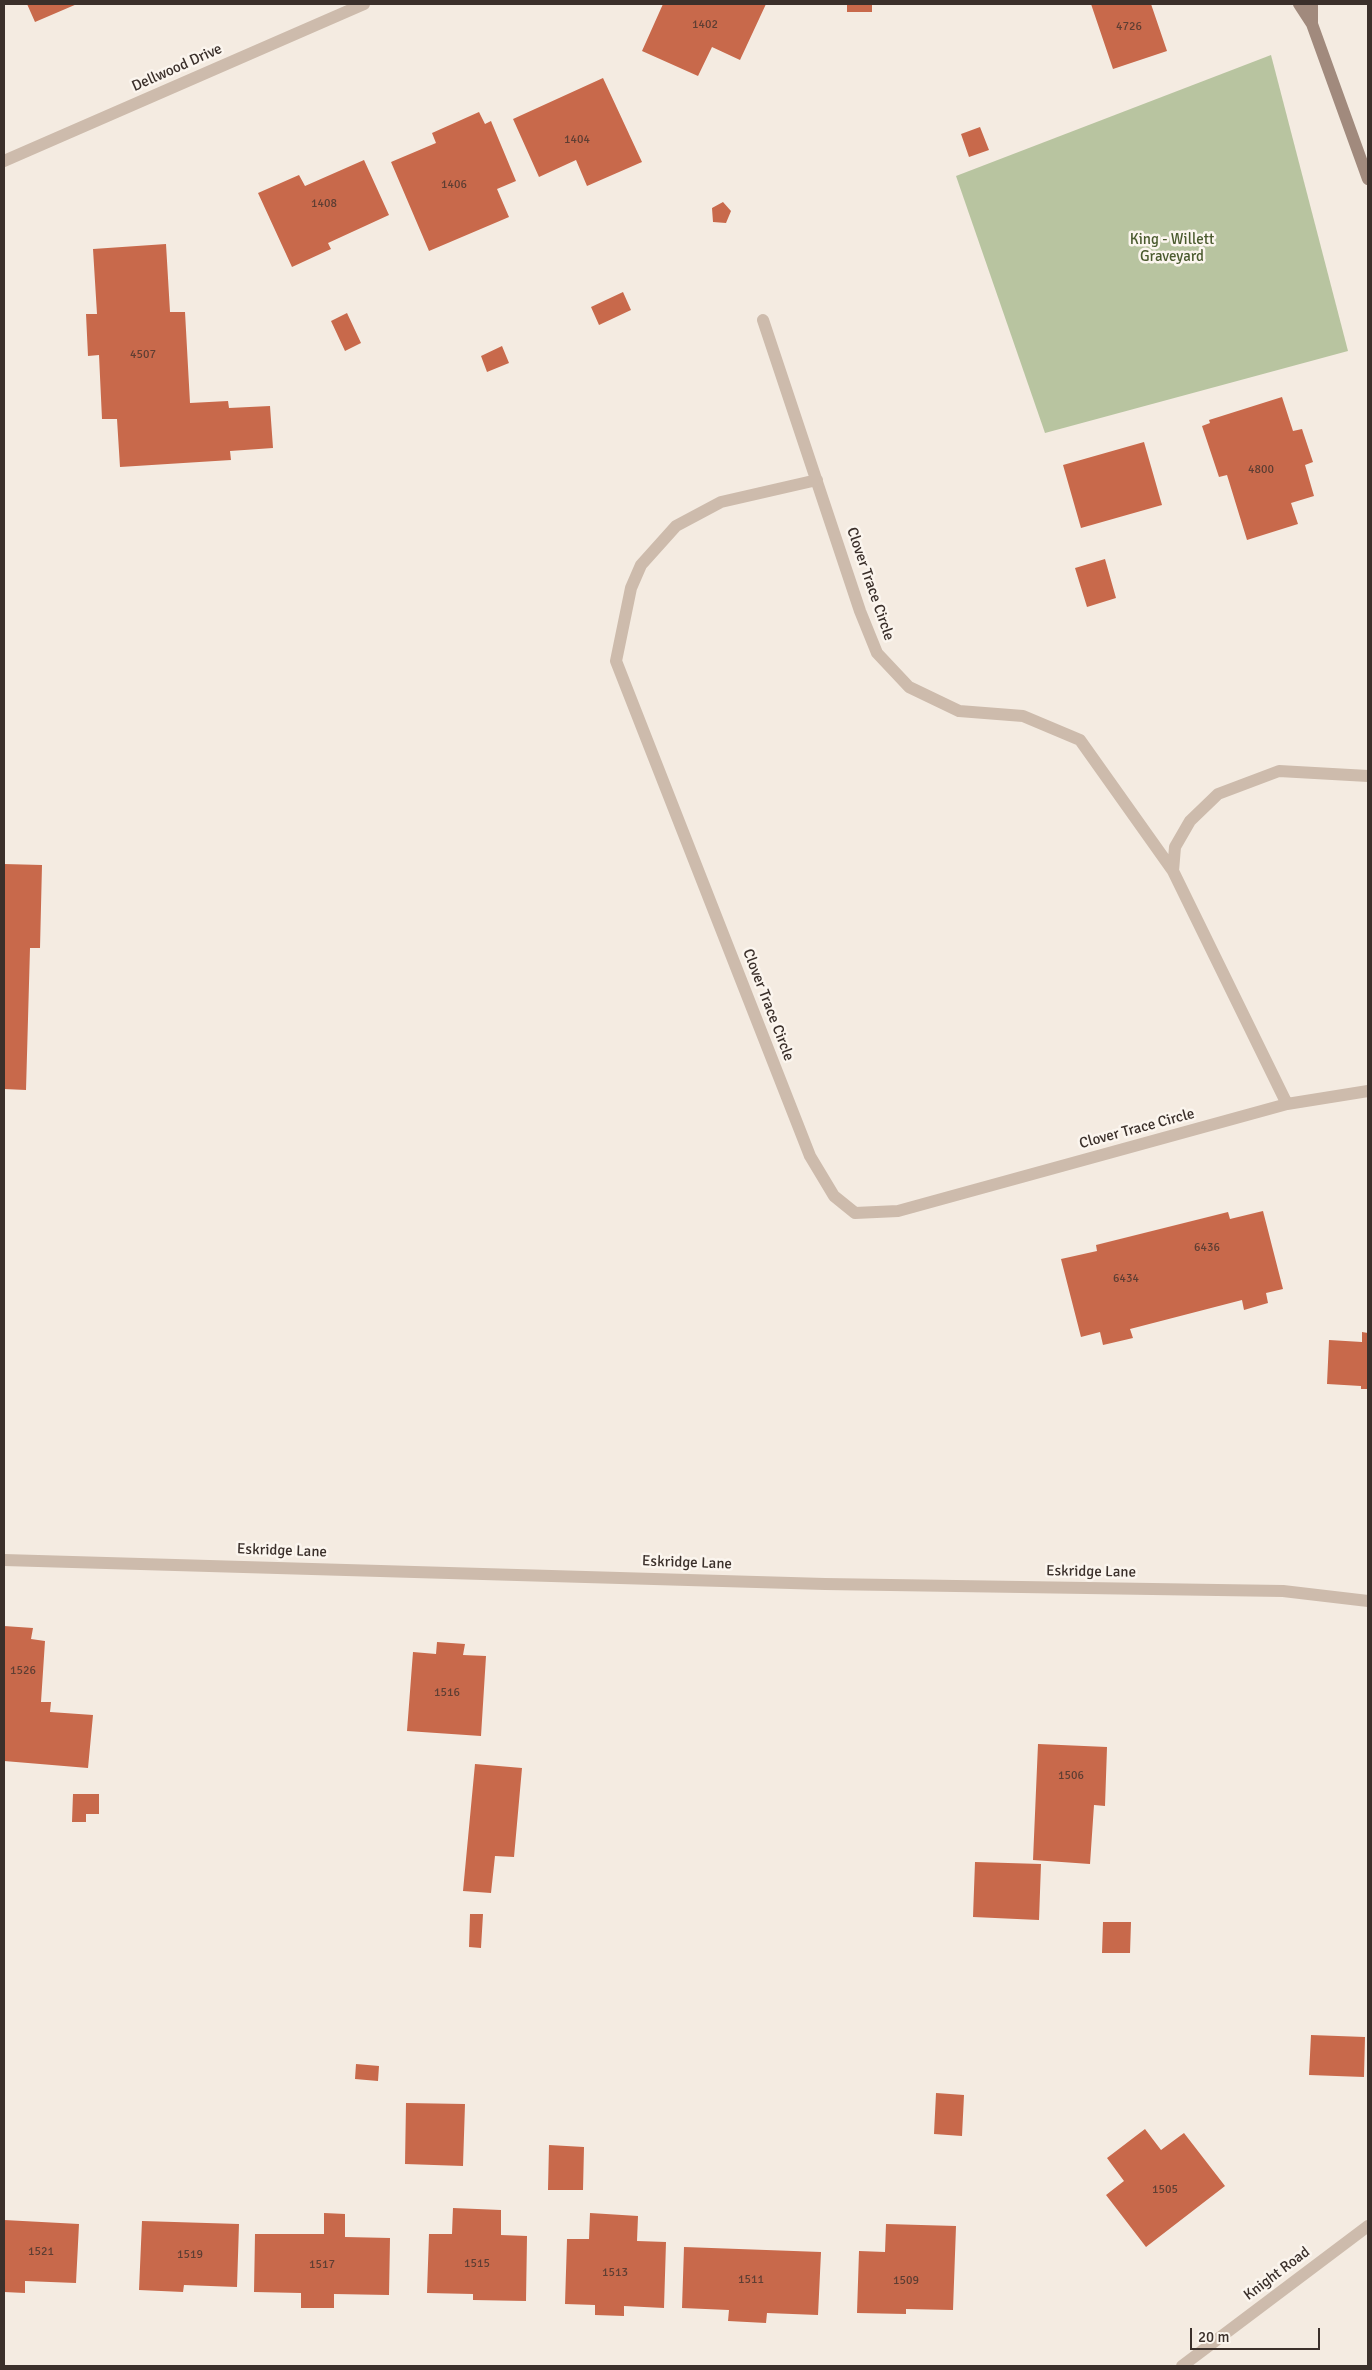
<!DOCTYPE html>
<style>
body{margin:0}
#map{position:relative;width:1372px;height:2370px;overflow:hidden;background:#f4ebe1;font-family:Signika,sans-serif}
canvas{display:block}
.frame{position:absolute;inset:0;border:5px solid #3b302b;pointer-events:none}
.scale{position:absolute;left:1190px;top:2328px;width:130px;height:22px;box-sizing:border-box;border:2px solid #3b302b;border-top:0;padding-left:6px;font-size:15px;line-height:18px;white-space:nowrap;color:#3b302b;-webkit-text-stroke:4px #fbf5ee;paint-order:stroke}
</style>
<div id="map">
<canvas width="1372" height="2370"></canvas>
<div class="frame"></div>
<div class="scale">20 m</div>
</div>
<script>
const g = document.querySelector('canvas').getContext('2d');
g.lineJoin = 'round';
function paint(path, color) { g.fillStyle = color; g.fill(path, 'evenodd'); }
const toPath = rows => new Path2D(rows.map(r => 'M' + r).join(''));
function stroke(path, color, width, dash) { g.strokeStyle = color; g.lineWidth = width; g.lineCap = dash ? 'butt' : 'round'; g.setLineDash(dash || []); g.stroke(path); }
function drawText(font, color, halo, rows, align = 'center') {
  g.font = font + ' Signika,sans-serif'; g.lineWidth = 5; g.setLineDash([]); g.textBaseline = 'middle'; g.strokeStyle = halo; g.fillStyle = color; for (const [text, x, y, turn = 0] of rows) {
    g.save(); g.translate(x, y); g.rotate((+turn || 0) * Math.PI / 180); g.textAlign = isNaN(turn) ? turn : align; if (halo) g.strokeText(text, 0, 0); g.fillText(text, 0, 0); g.restore();
  }
}
const green = toPath([
 [1271,55,1348,351,1045,433,956,176]
]);
const building = toPath([
 [27,4,77,4,35,22],
 [663,4,766,4,740,60,712,47,698,76,642,51],
 [847,4,872,4,872,12,847,12],
 [1091,4,1151,4,1167,51,1113,69],
 [603,78,642,162,587,186,576,160,539,177,513,119],
 [479,112,485,124,491,121,516,181,497,189,509,217,429,251,391,162,436,143,432,133],
 [980,127,989,150,969,157,961,134],
 [364,160,389,215,328,243,331,249,292,267,258,193,299,175,305,186],
 [723,202,731,211,726,223,713,222,712,208],
 [166,244,170,312,185,312,190,403,228,401,229,408,270,406,273,448,230,451,231,460,120,467,117,419,102,419,99,355,88,356,86,314,97,314,93,249],
 [623,292,631,310,599,325,591,307],
 [347,313,361,343,345,351,331,321],
 [502,346,509,363,487,372,481,356],
 [1282,397,1293,431,1302,429,1313,462,1305,465,1314,496,1291,503,1298,524,1247,540,1227,475,1219,477,1202,426,1210,423,1209,420],
 [1144,442,1162,505,1081,528,1063,465],
 [1105,559,1116,598,1087,607,1075,568],
 [4,864,42,865,40,948,30,948,26,1090,4,1089],
 [1263,1211,1283,1289,1266,1293,1268,1303,1244,1310,1242,1300,1130,1329,1133,1338,1103,1345,1100,1332,1081,1337,1061,1259,1097,1251,1096,1245,1228,1212,1230,1219],
 [1362,1332,1368,1333,1368,1389,1361,1389,1361,1386,1327,1384,1329,1340,1362,1342],
 [4,1626,33,1628,31,1639,45,1641,41,1702,51,1702,50,1712,93,1715,88,1768,4,1761],
 [437,1642,465,1644,463,1655,486,1656,481,1736,407,1731,413,1652,436,1654],
 [1038,1744,1107,1747,1105,1806,1094,1805,1090,1864,1033,1860],
 [475,1764,522,1768,514,1857,495,1856,491,1893,463,1891],
 [73,1794,99,1794,99,1814,86,1814,86,1822,72,1822],
 [975,1862,1041,1864,1039,1920,973,1917],
 [470,1914,483,1914,481,1948,469,1947],
 [1103,1922,1131,1922,1130,1953,1102,1953],
 [1311,2035,1365,2037,1364,2077,1309,2075],
 [356,2064,379,2066,378,2081,355,2079],
 [936,2093,964,2095,962,2136,934,2134],
 [406,2103,465,2104,463,2166,405,2164],
 [1145,2129,1161,2150,1184,2133,1225,2186,1146,2247,1106,2195,1124,2181,1107,2158],
 [549,2145,584,2147,583,2190,548,2190],
 [453,2208,501,2210,501,2235,527,2236,526,2301,473,2300,473,2294,427,2293,429,2234,452,2234],
 [324,2213,345,2214,345,2237,390,2238,389,2295,334,2294,334,2308,301,2308,301,2293,254,2292,255,2234,324,2234],
 [590,2213,638,2216,637,2241,666,2242,664,2308,624,2306,624,2316,595,2315,595,2305,565,2304,567,2239,589,2239],
 [4,2220,79,2224,76,2283,25,2281,25,2293,4,2292],
 [142,2221,239,2224,237,2287,184,2285,183,2292,139,2290],
 [886,2224,956,2226,953,2310,906,2309,906,2314,857,2313,859,2251,885,2252],
 [684,2247,821,2252,818,2315,767,2313,766,2323,728,2321,729,2310,682,2308]
]);
const minor = toPath([
 [4,161,364,4],
 [763,320,860,611,877,653,909,687,959,711,1023,716,1080,740,1173,871,1287,1104],
 [817,480,721,502,676,526,641,565,631,588,616,661,810,1156,834,1196,855,1213,898,1211,1287,1104,1368,1091],
 [1173,871,1175,847,1190,821,1218,794,1279,771,1368,776],
 [4,1560,825,1584,1283,1591,1368,1601],
 [1182,2366,1368,2226]
]);
const secondary = toPath([
 [1299,4,1312,24,1368,179],
 [1312,24,1312,4]
]);
const numberNames = [
 ["1402",705,25],
 ["4726",1129,27],
 ["1404",577,140],
 ["1406",454,185],
 ["1408",324,204],
 ["4507",143,355],
 ["4800",1261,470],
 ["6436",1207,1248],
 ["6434",1126,1279],
 ["1526",23,1671],
 ["1516",447,1693],
 ["1506",1071,1776],
 ["1505",1165,2190],
 ["1521",41,2252],
 ["1519",190,2255],
 ["1515",477,2264],
 ["1517",322,2265],
 ["1513",615,2273],
 ["1511",751,2280],
 ["1509",906,2281]
];
const streetNames = [
 ["Dellwood Drive",177,68,-24],
 ["Clover Trace Circle",870,584,71],
 ["Clover Trace Circle",768,1005,69],
 ["Clover Trace Circle",1137,1129,-15],
 ["Eskridge Lane",282,1551,2],
 ["Eskridge Lane",687,1563,2],
 ["Eskridge Lane",1091,1572,1],
 ["Knight Road",1277,2274,-37]
];
const parkNames = [
 ["King - Willett",1172,240],
 ["Graveyard",1172,257]
];
paint(green, '#b8c4a0');
paint(building, '#c8694b');
stroke(minor, '#cdbbac', 12);
stroke(secondary, '#a18a7d', 12);
drawText('12px', '#5e3e33', null, numberNames);
drawText('15px', '#3b302b', '#fbf5ee', streetNames);
drawText('15px', '#4a5a2e', '#fbf5ee', parkNames);
</script>
